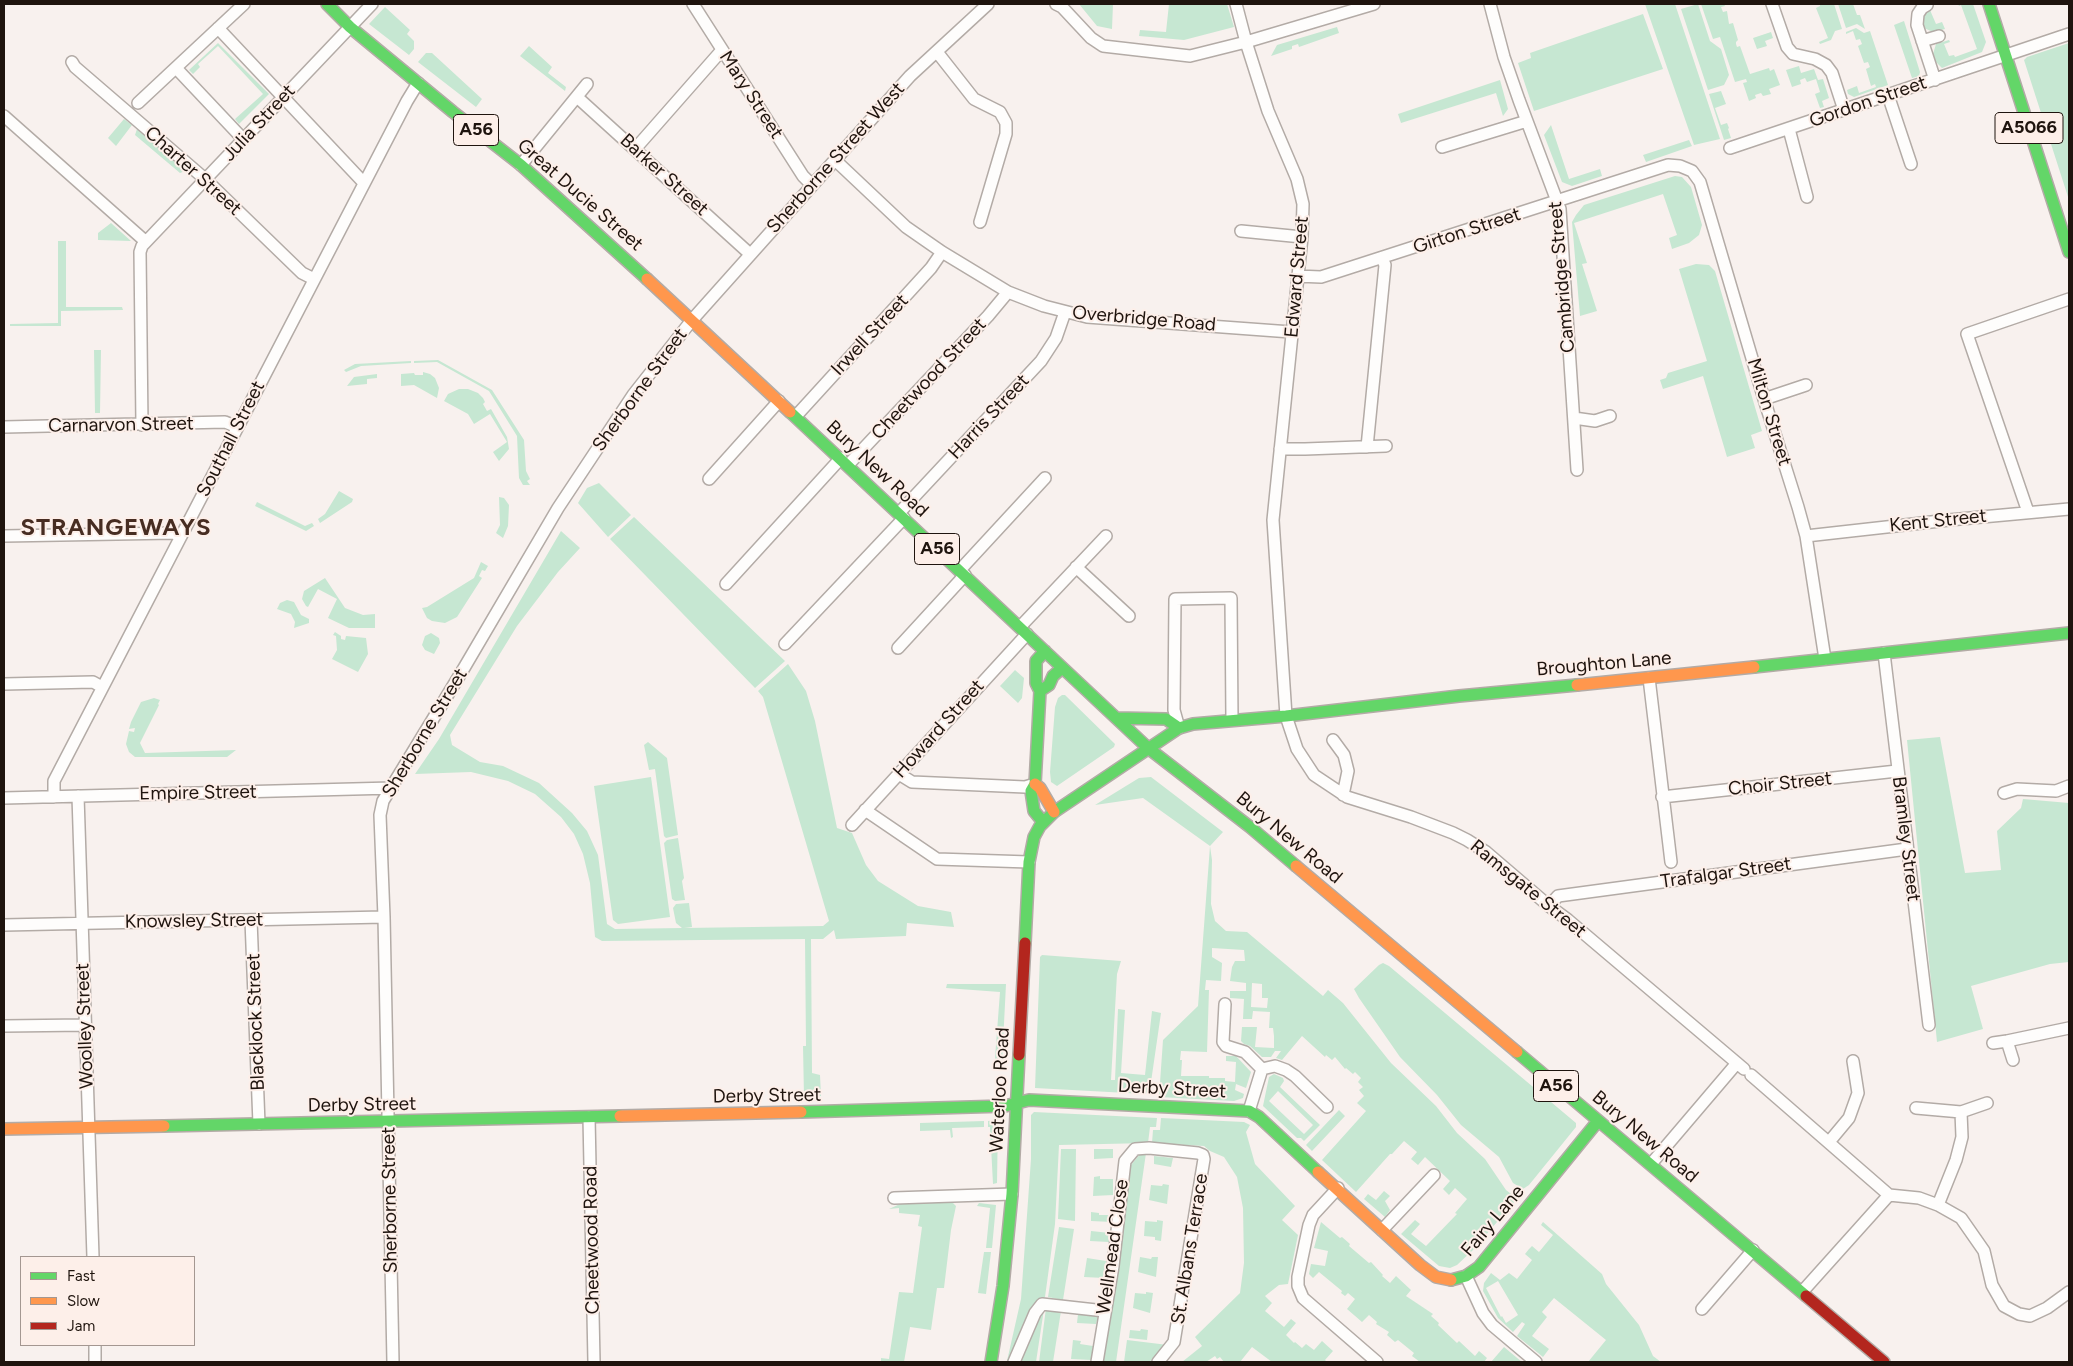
<!DOCTYPE html>
<style>
body{margin:0}
#map{position:relative;width:2073px;height:1366px;overflow:hidden;background:#f8f1ee;font-family:Figtree,sans-serif}
canvas{display:block}
.frame{position:absolute;inset:0;border:5px solid #1f140e;pointer-events:none}
.legend{position:absolute;left:20px;top:1256px;width:175px;height:90px;box-sizing:border-box;background:#fdefe9;border:1px solid #a49791;margin:0;padding:6px 9px;list-style:none;font-size:15px;color:#1f140e}
.legend li{display:flex;align-items:center;gap:10px;height:25px}
.legend b{width:25px;border:1px solid #a49791}
</style>
<div id="map">
<canvas width="2073" height="1366"></canvas>
<div class="frame"></div>
<ul class="legend">
<li><b style="height:6px;background:#63d668"></b>Fast</li>
<li><b style="height:6px;background:#ff974d"></b>Slow</li>
<li><b style="height:6px;background:#b3261e"></b>Jam</li>
</ul>
</div>
<script>
const g = document.querySelector('canvas').getContext('2d');
g.lineJoin = 'round';
function paint(path, color) { g.fillStyle = color; g.fill(path, 'evenodd'); }
const toPath = rows => new Path2D(rows.map(r => 'M' + r).join(''));
function stroke(path, color, width, dash) { g.strokeStyle = color; g.lineWidth = width; g.lineCap = dash ? 'butt' : 'round'; g.setLineDash(dash || []); g.stroke(path); }
function drawText(font, color, halo, rows, align = 'center') {
  g.font = font + ' Figtree,sans-serif'; g.lineWidth = 4; g.setLineDash([]); g.textBaseline = 'middle'; g.strokeStyle = halo; g.fillStyle = color; for (const [text, x, y, turn = 0] of rows) {
    g.save(); g.translate(x, y); g.rotate((+turn || 0) * Math.PI / 180); g.textAlign = isNaN(turn) ? turn : align; if (halo) g.strokeText(text, 0, 0); g.fillText(text, 0, 0); g.restore();
  }
}
const green = toPath([
 [1079,4,1113,4,1112,29,1097,26],
 [1169,4,1227,4,1234,27,1184,40,1139,36,1140,30,1166,32],
 [1645,4,1675,4,1720,139,1694,145],
 [1698,4,1710,41,1721,49,1729,75,1724,85,1708,90,1681,9],
 [1701,4,1724,4,1725,6,1721,7,1723,12,1727,11,1729,24,1733,23,1738,40,1736,42,1736,44,1737,47,1740,46,1750,74,1769,68,1770,71,1774,69,1780,85,1769,89,1771,94,1763,96,1761,93,1755,95,1756,98,1749,101,1743,83,1747,82,1746,79,1735,82,1720,37,1713,39],
 [1820,4,1834,4,1842,29,1835,31,1831,40,1820,44,1819,42,1828,38,1816,8,1820,6],
 [1838,4,1853,4,1857,15,1860,15,1865,29,1857,24,1846,28],
 [1958,4,1973,4,1986,42,1982,52,1942,68,1935,61,1933,54,1936,44,1949,40,1950,42,1944,44,1949,56,1954,55,1955,57,1977,49,1961,5,1959,6],
 [385,7,410,30,407,34,414,41,414,49,409,55,369,24],
 [1930,10,1936,24,1942,22,1945,29,1933,32,1924,28,1923,16],
 [1643,14,1663,69,1534,111,1518,63,1531,58,1530,53],
 [1904,21,1920,72,1919,76,1912,78,1894,25],
 [1337,27,1339,33,1299,47,1298,44,1292,46,1292,49,1271,56,1277,45],
 [1856,28,1864,33,1870,31,1888,85,1854,97,1848,94,1847,90,1857,86,1859,93,1876,87,1875,84,1871,86,1866,69,1870,67,1868,62,1864,63,1858,46,1862,44,1860,39,1856,40,1853,31,1846,34,1846,32],
 [1771,32,1773,38,1765,41,1767,46,1757,49,1753,38],
 [218,43,269,94,239,124,235,119,263,94,218,46,198,64,200,67,193,74,189,70],
 [2069,43,2069,200,2024,60,2027,57],
 [529,46,552,67,548,73,566,87,565,91,520,56],
 [426,53,432,53,482,99,476,107,418,62],
 [1799,66,1801,73,1814,69,1818,80,1823,79,1829,98,1822,101,1824,107,1820,108,1815,94,1820,92,1816,79,1807,82,1805,78,1800,80,1801,84,1792,87,1786,70],
 [1500,80,1508,109,1503,116,1496,93,1401,123,1398,114],
 [1721,91,1726,104,1715,108,1721,125,1727,123,1729,128,1728,129,1731,138,1724,140,1709,94],
 [124,119,132,125,116,146,108,138],
 [1551,125,1569,179,1600,169,1602,176,1572,186,1562,182,1544,135],
 [137,129,185,171,180,173,135,135],
 [1689,140,1692,146,1646,162,1643,155],
 [1675,176,1682,177,1691,187,1702,225,1699,235,1689,243,1672,249,1669,238,1677,235,1663,194,1574,223,1587,263,1582,264,1597,311,1580,316,1572,222,1576,215,1584,205],
 [111,223,131,241,98,240,98,233],
 [58,241,66,241,66,307,122,307,123,310,61,311,61,326,10,326,10,324,58,323],
 [1696,264,1709,265,1715,271,1762,431,1751,435,1755,448,1727,457,1703,376,1663,389,1660,380,1666,378,1668,373,1707,361,1679,269],
 [94,350,101,350,100,413,95,413],
 [438,360,492,390,524,440,526,471,530,479,527,481,530,485,523,485,519,478,517,436,489,391,437,362,414,363,414,361],
 [411,361,411,363,361,366,346,372,344,370,355,364],
 [423,372,430,374,435,378,439,388,437,398,414,385,401,386,401,374,414,373,415,375,423,375],
 [377,374,377,378,367,379,367,384,347,386,354,377],
 [459,389,468,389,478,393,483,398,485,402,483,404,487,411,491,409,507,437,509,449,499,461,493,452,507,442,490,414,474,424,468,414,444,401,448,394],
 [599,483,631,515,608,537,578,503,587,488],
 [339,491,353,499,352,502,320,523,318,519,325,514],
 [499,497,504,498,509,505,508,526,503,538,496,533,500,525],
 [257,502,305,526,312,523,314,526,306,531,255,506],
 [634,517,785,661,755,688,610,539],
 [561,531,580,548,558,572,517,626,450,735,452,745,480,762,503,766,539,783,572,813,587,831,598,855,607,924,615,929,682,928,676,923,673,908,676,904,689,903,692,927,684,928,823,926,829,921,763,697,758,691,788,664,806,691,815,721,837,828,852,833,866,865,878,881,918,906,951,912,954,927,907,923,906,936,836,939,834,930,823,939,811,939,812,1073,820,1075,821,1096,804,1097,803,1046,806,1046,805,939,602,941,595,937,590,883,583,854,574,834,561,817,535,794,508,781,471,772,415,774,439,739],
 [481,562,488,566,485,571,482,570,479,576,482,578,457,617,445,623,432,621,427,618,422,608,427,607,474,578],
 [325,578,345,608,363,615,375,614,375,628,349,628,328,618,337,599,318,589,308,607,306,606,302,599,304,591],
 [287,600,294,602,301,615,309,619,309,623,294,628,295,622,291,614,277,609,280,603],
 [335,632,341,636,341,639,345,640,346,636,366,638,368,654,358,672,332,659,337,650,336,636,333,635],
 [431,633,439,638,440,643,434,654,425,650,422,645,425,636],
 [1015,670,1024,678,1022,698,1018,703,1000,686],
 [1062,695,1065,695,1115,744,1114,747,1057,786,1051,782,1050,772,1055,707,1058,698],
 [154,698,160,700,158,704,159,705,140,743,145,753,236,750,227,757,135,757,129,752,126,744,129,731,134,732,135,728,129,729,131,722,141,702],
 [1940,737,1965,873,2001,870,1997,831,2021,808,2023,799,2069,803,2069,962,2050,964,1971,986,1983,1029,1937,1042,1907,740],
 [648,742,667,758,678,835,666,838,664,836,655,769,649,770,644,745],
 [651,777,670,917,618,924,613,920,594,786],
 [1151,777,1223,832,1210,846,1212,860,1211,904,1215,921,1226,931,1247,932,1323,996,1328,990,1343,1003,1391,1063,1436,1106,1457,1133,1485,1159,1506,1190,1515,1197,1515,1201,1473,1250,1457,1265,1450,1268,1439,1266,1401,1234,1415,1220,1420,1224,1411,1234,1426,1246,1457,1214,1455,1213,1467,1199,1455,1188,1449,1195,1443,1189,1450,1181,1425,1157,1418,1165,1411,1159,1417,1152,1404,1141,1392,1154,1390,1154,1356,1192,1322,1160,1366,1111,1357,1103,1364,1096,1359,1090,1363,1087,1358,1082,1361,1078,1355,1072,1353,1074,1346,1068,1345,1069,1335,1057,1332,1060,1326,1055,1325,1057,1302,1036,1282,1060,1276,1058,1281,1051,1275,1051,1271,1057,1262,1057,1250,1046,1244,1044,1241,1041,1242,1027,1257,1027,1255,1047,1274,1048,1274,1036,1273,1028,1269,1028,1270,1012,1253,1011,1252,1019,1243,1019,1244,999,1230,998,1230,991,1246,991,1246,983,1230,981,1232,967,1235,961,1245,961,1244,950,1212,948,1212,957,1222,963,1221,981,1206,980,1205,990,1209,990,1207,1052,1181,1051,1180,1060,1182,1060,1181,1076,1209,1076,1209,1078,1225,1078,1225,1081,1235,1082,1236,1062,1226,1061,1226,1056,1236,1056,1251,1072,1246,1088,1236,1084,1235,1090,1244,1094,1243,1098,1234,1101,1159,1097,1163,1040,1198,1006,1210,846,1143,798,1095,805,1139,778],
 [1252,983,1262,984,1262,998,1268,998,1267,1008,1251,1007],
 [678,838,684,878,682,881,685,900,675,901,672,899,664,843,667,840],
 [1042,955,1121,961,1117,974,1111,1080,1115,1080,1118,1009,1125,1010,1121,1073,1145,1075,1152,1011,1161,1013,1151,1082,1146,1094,1035,1088,1040,957],
 [1383,963,1389,966,1576,1123,1576,1127,1529,1185,1523,1189,1513,1183,1499,1157,1461,1125,1437,1095,1400,1057,1359,998,1354,989,1379,965],
 [947,984,1006,984,1002,1063,997,1063,995,1058,1000,992,946,988],
 [1274,1074,1283,1078,1284,1081,1280,1087,1320,1125,1304,1141,1301,1138,1297,1138,1263,1106,1269,1077],
 [1278,1091,1313,1125,1304,1134,1269,1101],
 [1339,1110,1345,1116,1312,1151,1306,1145],
 [1034,1112,1157,1118,1156,1127,1150,1127,1148,1143,1059,1145,1055,1224,1045,1297,1036,1302,1031,1309,1010,1360,1007,1361,1021,1299,1031,1159,1031,1115],
 [1161,1118,1244,1122,1250,1125,1246,1132,1255,1164,1295,1206,1282,1220,1298,1235,1288,1284,1279,1285,1265,1296,1272,1303,1265,1311,1284,1327,1291,1319,1296,1323,1286,1335,1294,1343,1295,1342,1302,1348,1306,1344,1314,1350,1322,1341,1333,1351,1325,1360,1327,1362,1272,1362,1252,1347,1240,1362,1224,1362,1220,1357,1217,1359,1215,1356,1206,1362,1182,1362,1202,1346,1195,1337,1240,1293,1244,1263,1243,1208,1237,1177,1224,1157,1210,1151,1204,1146,1152,1143,1153,1130,1160,1130],
 [998,1120,997,1183,993,1184,990,1127,988,1127,988,1121],
 [984,1121,984,1127,952,1128,953,1137,951,1138,950,1130,920,1131,920,1123],
 [1061,1149,1076,1149,1075,1221,1058,1219],
 [1094,1149,1113,1149,1113,1158,1094,1159],
 [1146,1153,1116,1362,1102,1362,1131,1165,1140,1154],
 [1154,1156,1173,1158,1171,1167,1154,1164],
 [1100,1176,1100,1179,1113,1179,1113,1195,1093,1196,1094,1177],
 [1163,1184,1169,1185,1167,1204,1149,1200,1151,1185,1162,1186],
 [1384,1191,1390,1196,1385,1201,1390,1210,1385,1217,1364,1199,1368,1194,1376,1200],
 [950,1200,956,1206,951,1230,944,1288,937,1288,931,1330,910,1327,904,1362,881,1362,881,1358,889,1359,899,1292,913,1293,922,1227,918,1226,920,1215,899,1213,899,1208,889,1209,900,1204],
 [979,1203,996,1205,992,1248,986,1248,990,1208,977,1206],
 [1091,1212,1099,1213,1099,1215,1113,1215,1112,1222,1091,1221],
 [1157,1220,1163,1221,1161,1241,1155,1240,1155,1237,1144,1236,1145,1221,1157,1222],
 [1321,1222,1340,1238,1342,1237,1350,1244,1349,1246,1369,1263,1371,1262,1383,1275,1382,1276,1390,1283,1396,1276,1411,1290,1406,1296,1433,1314,1431,1316,1439,1323,1438,1325,1457,1343,1459,1341,1475,1356,1479,1351,1487,1358,1484,1362,1420,1362,1412,1356,1414,1353,1398,1340,1395,1342,1387,1335,1389,1332,1376,1324,1377,1322,1369,1315,1362,1322,1347,1309,1355,1299,1348,1293,1345,1296,1341,1293,1342,1291,1319,1272,1313,1278,1309,1274,1311,1264,1325,1266,1328,1251,1314,1248],
 [1543,1222,1602,1274,1606,1284,1639,1325,1653,1356,1661,1362,1588,1362,1606,1340,1554,1298,1542,1312,1547,1317,1532,1336,1549,1349,1543,1357,1517,1336,1525,1324,1522,1322,1513,1332,1498,1318,1483,1291,1484,1283,1491,1273,1500,1280,1509,1273,1517,1279,1532,1260,1525,1254,1529,1249,1532,1246,1539,1252,1553,1235,1541,1225],
 [1498,1281,1518,1315,1506,1323,1502,1316,1501,1317,1486,1288],
 [1059,1227,1074,1229,1063,1300,1048,1297],
 [1091,1231,1110,1233,1109,1242,1090,1241],
 [984,1252,991,1252,986,1294,978,1293],
 [1140,1257,1151,1259,1152,1257,1158,1257,1156,1277,1138,1272],
 [1087,1258,1106,1261,1104,1278,1084,1277],
 [1146,1292,1153,1293,1150,1313,1133,1308,1135,1293,1146,1294],
 [1046,1308,1061,1311,1053,1362,1039,1362],
 [1044,1309,1036,1362,1018,1362,1041,1312],
 [1078,1314,1098,1316,1096,1324,1077,1323],
 [1141,1329,1148,1330,1147,1340,1129,1338,1130,1330,1140,1331],
 [1073,1340,1081,1341,1080,1344,1093,1346,1091,1360,1071,1359],
 [1127,1340,1168,1345,1149,1362,1124,1362],
 [1504,1347,1522,1362,1491,1362]
]);
const street = toPath([
 [693,4,803,176,812,185],
 [1056,4,1062,7,1091,38,1103,46,1190,56,1246,42,1374,4],
 [1236,4,1246,42,1268,111,1297,179,1303,204,1302,237,1273,520,1286,716,1297,749,1314,775,1347,797,1411,817,1453,833,1467,840,1486,852,1549,906,1568,920,1744,1069],
 [1490,4,1504,57,1519,100,1560,209,1577,470],
 [1772,4,1787,47,1793,54,1815,59,1826,65,1832,73,1844,110],
 [1927,5,1922,8,1918,14,1917,25,1935,80],
 [218,28,364,183],
 [1922,41,1939,36],
 [937,52,974,99,1000,112,1006,123,1006,134,980,222],
 [72,62,75,67,205,179,302,273,314,279],
 [176,68,243,139],
 [1888,95,1911,164],
 [577,97,750,254],
 [138,103,244,4],
 [4,116,145,241],
 [1789,129,1807,197],
 [1442,147,1527,121],
 [1730,148,2069,34],
 [635,149,722,50],
 [835,160,906,227,942,252,1008,292,1044,306,1087,317,1291,332],
 [521,165,587,84],
 [1241,231,1302,237],
 [1297,276,1321,277,1668,165,1680,166,1692,171,1700,182,1764,399,1798,507,1806,536,1825,659],
 [1764,399,1806,385],
 [796,416,931,268,942,252],
 [1574,418,1595,421,1610,416],
 [142,425,140,252,142,246,372,4],
 [4,427,225,422,237,427],
 [1367,447,1385,265,1382,258],
 [1280,449,1305,449,1386,446],
 [848,465,988,316,1008,292],
 [709,479,779,401],
 [2028,512,1967,334,2069,299],
 [899,513,1041,361,1056,338,1065,312],
 [4,536,173,533,180,536],
 [1806,536,1949,520,2069,509],
 [1076,567,1129,616],
 [960,570,1045,478],
 [726,584,841,458],
 [1020,627,1106,536],
 [785,644,904,518],
 [898,648,965,575],
 [1884,653,1929,1025],
 [1649,678,1671,862],
 [4,684,93,682,102,687],
 [1179,728,1174,710,1175,599,1231,598,1232,720],
 [1333,740,1344,755,1348,771,1343,795],
 [899,774,912,782,1025,787,1035,784],
 [2004,793,2017,789,2056,791,2069,786],
 [78,796,93,1257],
 [54,797,54,781,407,101,418,83],
 [1662,797,1897,771],
 [4,798,392,788],
 [865,810,937,859,1029,862],
 [852,825,1027,634],
 [1549,906,1558,896,1907,849],
 [251,920,259,1124],
 [4,925,384,917],
 [1225,1004,1223,1042,1226,1046,1245,1052,1262,1069],
 [4,1026,85,1025],
 [2007,1041,2013,1060],
 [1993,1043,2007,1041,2069,1028],
 [1262,1069,1275,1066,1286,1070,1295,1076,1327,1107],
 [1751,1075,1889,1195],
 [1916,1108,1961,1112,1962,1137,1956,1160,1938,1205],
 [1249,1111,1262,1069],
 [1961,1112,1987,1103],
 [589,1117,594,1362],
 [1829,1142,1849,1118,1858,1093,1853,1061],
 [1651,1164,1737,1063],
 [1338,1188,1313,1215,1309,1225,1298,1277,1298,1286,1303,1298,1377,1362],
 [894,1198,1012,1194],
 [1382,1230,1434,1175],
 [1466,1276,1483,1313,1492,1325,1536,1362],
 [1802,1292,1889,1195,1919,1198,1938,1205,1961,1218,1984,1251,1992,1285,2004,1306,2019,1314,2030,1316,2047,1308,2069,1292],
 [1702,1309,1753,1250],
 [95,1345,95,1362],
 [393,1362,384,917,380,815,383,801,464,668,558,508,633,395,692,320,910,76,988,4],
 [1014,1362,1035,1313,1042,1304,1105,1311],
 [1097,1362,1113,1266,1125,1161,1135,1149,1149,1148,1198,1153,1203,1155,1204,1159,1174,1342,1158,1362]
]);
const fast = toPath([
 [327,4,350,27,453,112,521,165,647,279],
 [1989,4,2069,252],
 [790,412,1148,748,1250,827,1296,866],
 [1754,667,2069,633],
 [1040,691,1049,685,1053,676,1062,668],
 [1116,718,1166,719,1179,728],
 [1043,822,1034,811,1031,791,1035,784,1040,691,1036,683,1036,661,1045,651],
 [1025,943,1029,862,1034,837,1040,826,1054,812,1179,728,1193,724,1286,716,1459,696,1577,685],
 [1517,1052,1806,1296],
 [801,1112,1005,1106,1029,1100,1249,1111,1259,1117,1318,1172],
 [164,1126,620,1116],
 [1451,1280,1466,1276,1479,1267,1598,1121],
 [991,1362,1003,1286,1012,1194,1019,1055]
]);
const slow = toPath([
 [647,279,790,412],
 [1577,685,1754,667],
 [1035,784,1040,788,1054,812],
 [1296,866,1517,1052],
 [620,1116,801,1112],
 [4,1129,164,1126],
 [1318,1172,1420,1265,1436,1277,1451,1280]
]);
const jam = toPath([
 [1019,1055,1025,943],
 [1806,1296,1884,1362]
]);
const shields = [
 [2029,128,68],
 [476,130,45],
 [937,549,45],
 [1556,1086,45]
];
const shieldNames = [
 ["A5066",2029,128],
 ["A56",476,130],
 ["A56",937,549],
 ["A56",1556,1086]
];
const streetNames = [
 ["Mary Street",751,95,57],
 ["Gordon Street",1868,102,-19],
 ["Julia Street",259,123,-47],
 ["Sherborne Street West",836,158,-48],
 ["Charter Street",193,171,42],
 ["Barker Street",664,175,42],
 ["Great Ducie Street",580,195,41],
 ["Girton Street",1467,231,-18],
 ["Edward Street",1297,277,-85],
 ["Cambridge Street",1562,277,-95],
 ["Overbridge Road",1144,319,5],
 ["Irwell Street",870,335,-47],
 ["Cheetwood Street",929,379,-47],
 ["Sherborne Street",640,390,-54],
 ["Milton Street",1769,412,73],
 ["Harris Street",989,417,-47],
 ["Carnarvon Street",121,425,-1],
 ["Southall Street",231,439,-63],
 ["Bury New Road",877,469,43],
 ["Kent Street",1938,521,-6],
 ["Broughton Lane",1604,664,-5],
 ["Howard Street",939,729,-48],
 ["Sherborne Street",425,733,-59],
 ["Choir Street",1780,784,-6],
 ["Empire Street",198,793,-1],
 ["Bury New Road",1289,838,40],
 ["Bramley Street",1906,839,83],
 ["Trafalgar Street",1726,873,-8],
 ["Ramsgate Street",1528,889,39],
 ["Knowsley Street",194,921,-1],
 ["Blacklock Street",256,1022,-92],
 ["Woolley Street",85,1026,-92],
 ["Derby Street",1172,1089,3],
 ["Waterloo Road",1000,1090,-87],
 ["Derby Street",767,1096,-1],
 ["Derby Street",362,1105,-1],
 ["Bury New Road",1645,1137,40],
 ["Sherborne Street",390,1200,-91],
 ["Fairy Lane",1493,1221,-50],
 ["Cheetwood Road",592,1240,-91],
 ["Wellmead Close",1113,1247,-82],
 ["St. Albans Terrace",1190,1249,-81]
];
const districtNames = [
 ["STRANGEWAYS",116,528]
];
paint(green, '#c6e7d2');
stroke(street, '#b3aba6', 14);
stroke(fast, '#b3aba6', 14);
stroke(slow, '#b3aba6', 14);
stroke(jam, '#b3aba6', 14);
stroke(street, '#fefdfc', 11);
stroke(fast, '#63d668', 11);
stroke(slow, '#ff974d', 11);
stroke(jam, '#b3261e', 11);
for (const [x, y, w] of shields) { const box = new Path2D(); box.roundRect(x - w / 2, y - 15.5, w, 31, 4); g.fillStyle = '#fdefe9'; g.fill(box); stroke(box, '#1f140e', 1); }
drawText('bold 18px', '#1f140e', null, shieldNames);
drawText('19px', '#1f140e', '#fdefe9', streetNames);
g.letterSpacing = '1px';
drawText('bold 24px', '#472d22', '#fdefe9', districtNames);
g.letterSpacing = '0px';
</script>
